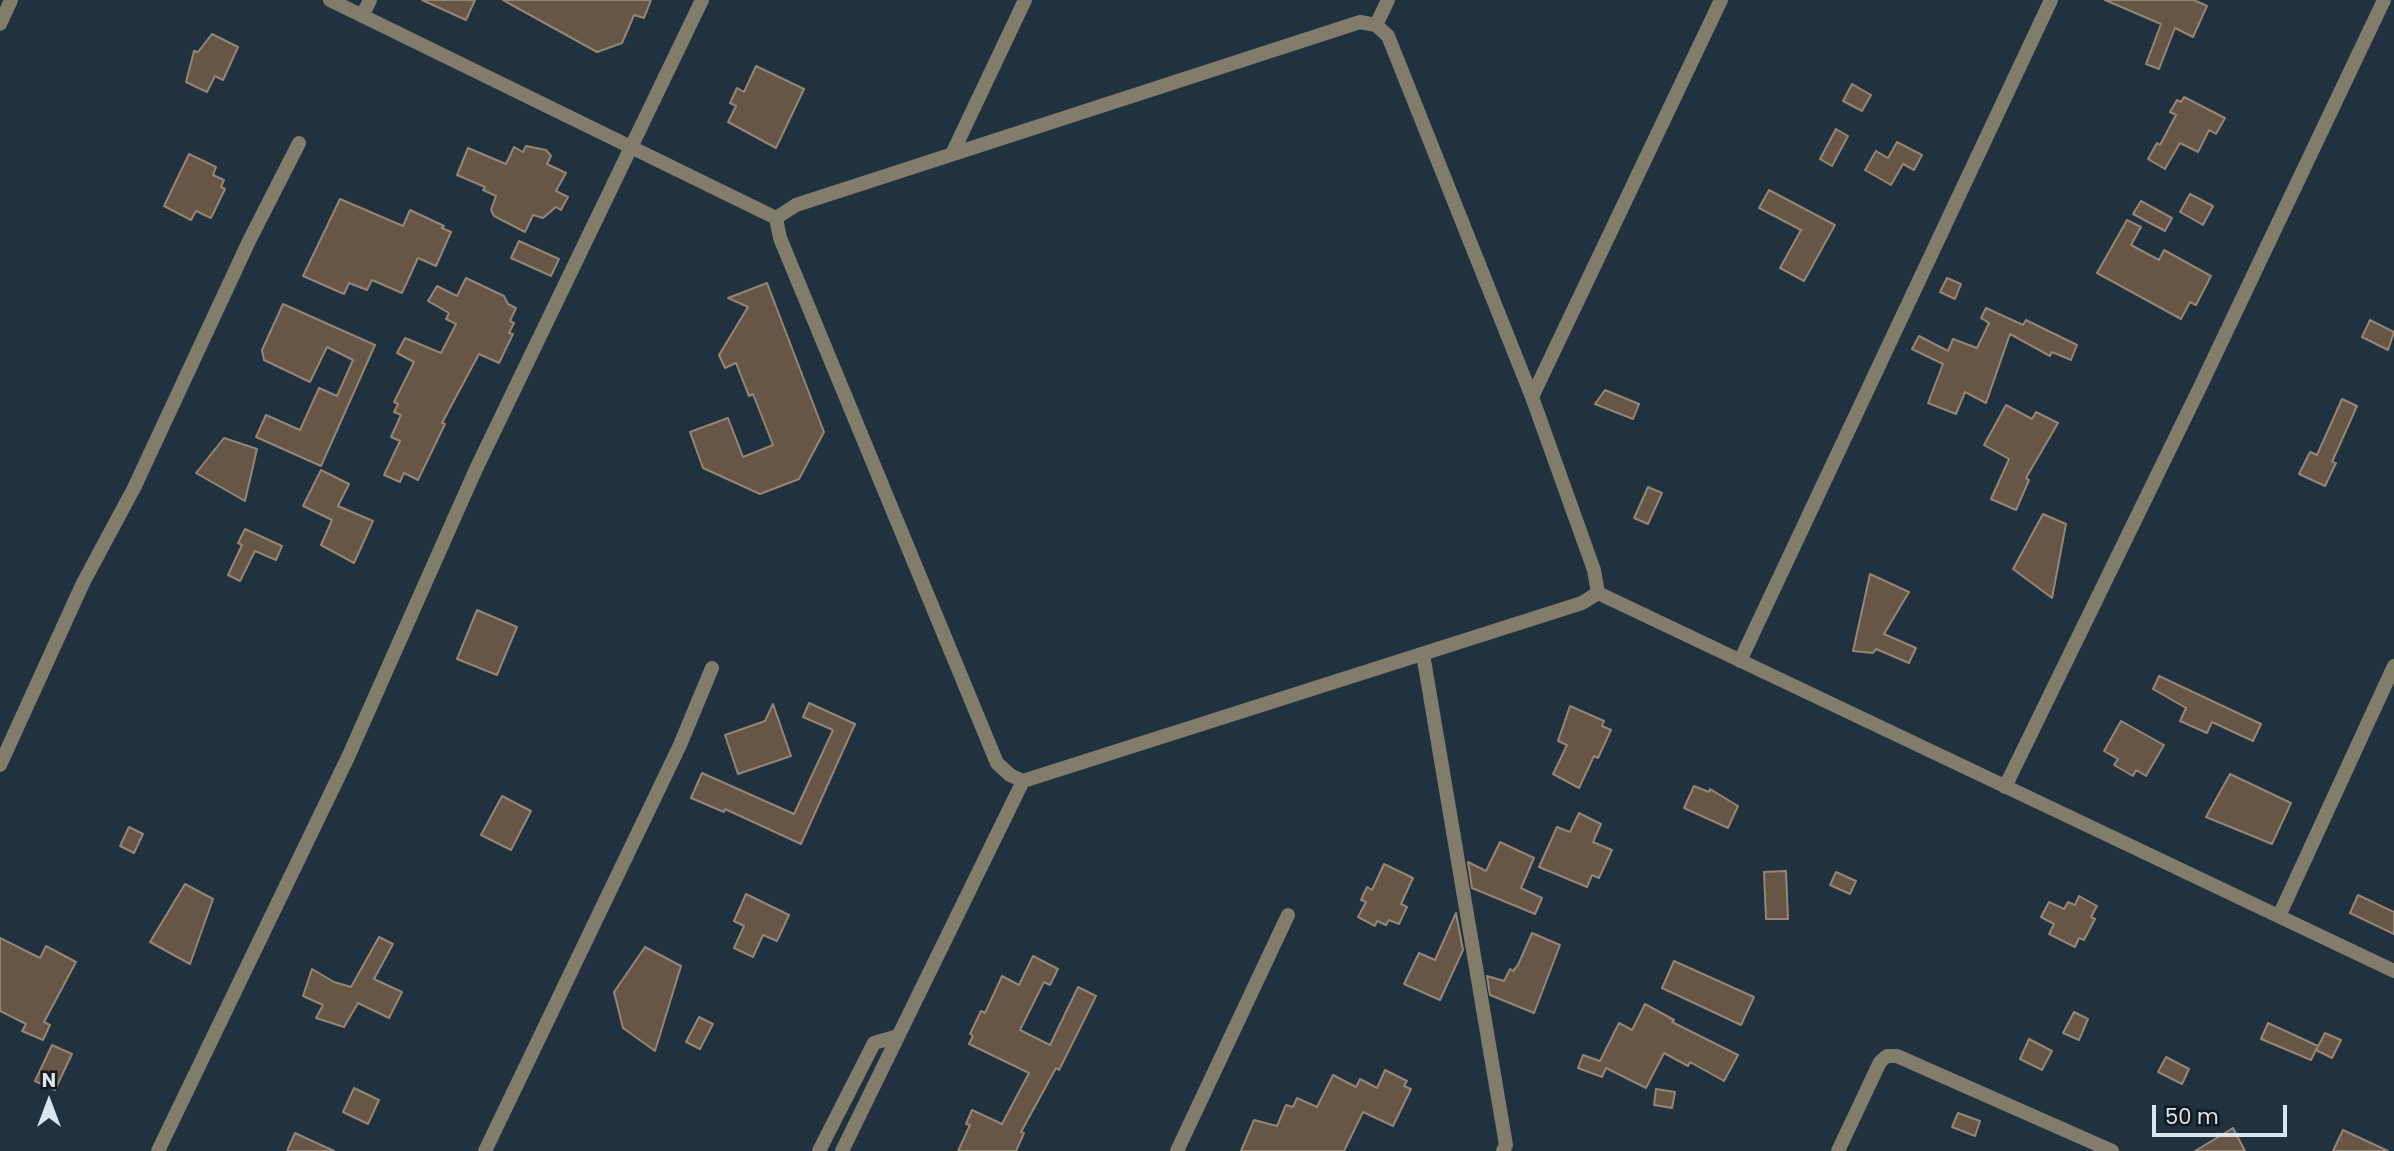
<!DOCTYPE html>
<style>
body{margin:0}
#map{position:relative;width:2394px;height:1151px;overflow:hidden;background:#20313f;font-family:Poppins,sans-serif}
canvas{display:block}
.north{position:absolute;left:14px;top:1067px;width:70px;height:70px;-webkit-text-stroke:5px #11181e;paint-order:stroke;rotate:0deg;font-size:19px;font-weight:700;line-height:28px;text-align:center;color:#dbe5ee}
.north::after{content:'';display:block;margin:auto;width:24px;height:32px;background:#dbe5ee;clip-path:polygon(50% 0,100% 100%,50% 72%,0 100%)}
.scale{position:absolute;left:2152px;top:1105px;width:135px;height:32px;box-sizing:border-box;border:4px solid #dbe5ee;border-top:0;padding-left:9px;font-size:21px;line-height:24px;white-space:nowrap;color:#dbe5ee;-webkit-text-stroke:5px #11181e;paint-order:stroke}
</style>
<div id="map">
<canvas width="2394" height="1151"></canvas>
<div class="north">N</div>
<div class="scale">50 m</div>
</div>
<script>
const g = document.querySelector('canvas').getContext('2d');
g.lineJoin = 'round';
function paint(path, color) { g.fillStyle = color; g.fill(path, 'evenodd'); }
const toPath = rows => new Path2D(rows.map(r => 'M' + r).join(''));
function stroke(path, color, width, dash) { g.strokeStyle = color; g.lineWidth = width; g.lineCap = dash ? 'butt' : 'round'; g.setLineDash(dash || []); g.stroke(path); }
const building = toPath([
 [422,0,475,0,466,20,422,0],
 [503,0,651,0,644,18,634,15,622,43,597,52,503,0],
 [2105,0,2194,0,2207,6,2193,37,2175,28,2159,69,2146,64,2161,24,2105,0],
 [212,34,238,47,223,80,215,76,207,92,186,82,194,51,198,52,212,34],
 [756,66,804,89,776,148,728,122,736,106,730,103,737,88,744,92,756,66],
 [1852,84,1871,95,1862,111,1843,101,1852,84],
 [2184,97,2225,118,2216,134,2209,130,2198,152,2180,143,2165,169,2148,159,2157,143,2160,145,2176,115,2170,112,2177,100,2181,102,2184,97],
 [1836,129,1848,136,1832,166,1820,159,1836,129],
 [1897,142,1922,155,1914,170,1903,164,1891,185,1865,170,1876,151,1888,158,1897,142],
 [526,146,546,150,551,156,547,164,566,173,556,191,568,197,561,210,556,207,543,218,533,215,525,232,494,216,491,210,496,196,483,190,485,187,457,175,468,148,506,164,514,147,523,152,526,146],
 [189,154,216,167,213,175,224,180,221,187,225,189,211,218,196,211,191,220,164,206,189,154],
 [1769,190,1835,225,1804,281,1780,268,1801,230,1759,208,1769,190],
 [2190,194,2213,206,2203,225,2180,212,2190,194],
 [340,199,403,226,410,210,444,226,442,228,451,232,436,266,418,258,402,293,372,280,367,290,349,283,344,294,303,276,340,199],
 [2141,201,2172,218,2165,231,2133,214,2141,201],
 [2127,220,2141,227,2131,245,2159,260,2164,250,2211,276,2196,305,2190,302,2181,319,2097,273,2127,220],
 [519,241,559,259,551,276,511,258,519,241],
 [466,278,504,296,508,304,516,308,510,321,514,323,509,333,513,334,499,363,479,354,442,423,445,424,418,480,404,473,400,482,384,475,400,441,391,437,401,415,394,412,398,404,394,402,414,362,397,353,405,338,441,353,456,324,446,319,449,313,428,301,437,286,457,296,466,278],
 [1947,278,1961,284,1955,299,1940,292,1947,278],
 [767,283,824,432,799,479,760,494,703,468,690,432,728,418,743,457,773,445,753,394,749,396,736,363,725,368,719,355,748,307,728,298,767,283],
 [283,304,375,345,321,466,256,437,266,415,300,430,319,388,337,396,353,360,327,347,310,382,264,360,262,350,283,304],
 [1986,308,2023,325,2026,320,2077,345,2071,360,2052,352,2050,356,2010,334,1986,403,1965,392,1956,414,1928,403,1943,364,1912,349,1919,336,1948,351,1953,339,1977,348,1989,323,1981,318,1986,308],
 [2370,320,2394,332,2388,350,2362,337,2370,320],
 [1605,390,1639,404,1633,419,1595,404,1605,390],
 [2342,399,2357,406,2332,462,2336,463,2325,486,2299,474,2310,452,2317,455,2342,399],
 [2006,405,2032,419,2036,412,2058,423,2026,478,2029,480,2016,510,1991,499,2009,459,1984,445,2006,405],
 [224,438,257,449,245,501,196,473,224,438],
 [321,470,349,484,338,506,373,521,354,563,321,545,332,520,303,506,321,470],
 [1648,487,1662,493,1648,524,1634,518,1648,487],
 [2043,514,2066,524,2052,598,2013,569,2043,514],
 [245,529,282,546,276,560,255,551,240,581,228,575,242,545,238,543,245,529],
 [1870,574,1909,592,1884,634,1916,648,1909,663,1876,649,1873,653,1853,651,1870,574],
 [477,610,517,627,497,675,457,659,477,610],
 [2159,676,2261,724,2253,741,2212,722,2207,733,2180,721,2186,708,2153,689,2159,676],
 [809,703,855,724,801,844,725,809,724,812,691,798,702,773,794,814,833,730,803,717,809,703],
 [773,704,791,756,738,774,725,735,765,721,773,704],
 [1570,706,1604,721,1602,726,1611,730,1598,758,1594,756,1579,788,1553,774,1567,745,1558,741,1570,706],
 [2121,721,2164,745,2146,776,2136,770,2133,776,2114,765,2118,759,2104,751,2121,721],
 [2230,774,2291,803,2272,844,2206,817,2230,774],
 [1694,786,1709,792,1710,789,1738,806,1728,828,1684,808,1694,786],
 [502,796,531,811,511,850,481,835,502,796],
 [1579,813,1601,824,1593,842,1612,850,1599,878,1592,875,1587,887,1539,867,1557,827,1570,832,1579,813],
 [129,827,143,834,134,853,120,846,129,827],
 [1500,842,1534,858,1521,888,1542,898,1535,914,1472,888,1468,862,1486,871,1500,842],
 [1384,864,1413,878,1401,904,1407,907,1399,924,1389,920,1386,925,1377,921,1375,926,1358,917,1366,902,1361,900,1367,887,1372,890,1384,864],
 [1786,871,1788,919,1766,919,1764,872,1786,871],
 [1836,872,1856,881,1850,894,1830,885,1836,872],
 [185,884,213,899,190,964,150,942,185,884],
 [746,894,789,915,777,941,763,935,753,957,734,948,744,926,734,921,746,894],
 [2358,895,2394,912,2394,934,2350,913,2358,895],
 [2079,896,2097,906,2091,917,2095,919,2084,940,2079,938,2075,947,2049,934,2054,924,2041,917,2049,902,2064,909,2068,902,2075,905,2079,896],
 [1456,913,1463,950,1440,1000,1404,984,1419,953,1435,960,1456,913],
 [1532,933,1560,945,1534,1013,1490,995,1487,976,1504,981,1510,969,1513,971,1518,965,1532,933],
 [379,937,393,944,374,979,402,992,389,1018,358,1003,344,1027,316,1018,323,1005,303,996,312,969,334,982,351,987,379,937],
 [0,938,40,958,46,946,76,962,44,1022,50,1025,43,1040,22,1031,26,1024,0,1011,0,938],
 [645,947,681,966,655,1051,623,1028,614,992,645,947],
 [1033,956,1058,969,1050,985,1044,982,1020,1030,1050,1045,1078,987,1096,996,1059,1070,1056,1068,1021,1132,1024,1133,1016,1151,958,1151,970,1125,966,1124,972,1110,1002,1124,1029,1073,969,1044,973,1036,970,1034,981,1011,985,1013,1002,976,1019,985,1033,956],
 [1674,961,1754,997,1741,1025,1662,988,1674,961],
 [1645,1004,1674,1020,1672,1022,1738,1055,1724,1081,1690,1062,1688,1066,1664,1053,1646,1088,1606,1068,1602,1077,1578,1068,1583,1055,1600,1061,1619,1023,1632,1030,1645,1004],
 [2074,1012,2088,1019,2079,1040,2063,1033,2074,1012],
 [699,1017,713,1024,700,1049,686,1042,699,1017],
 [2268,1023,2318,1046,2311,1060,2261,1039,2268,1023],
 [2325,1033,2341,1040,2332,1058,2316,1050,2325,1033],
 [2029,1039,2052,1051,2042,1070,2020,1059,2029,1039],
 [52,1045,72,1054,55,1090,35,1081,52,1045],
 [2166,1057,2189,1069,2182,1084,2158,1072,2166,1057],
 [1385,1070,1407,1081,1404,1086,1411,1089,1393,1126,1363,1112,1344,1151,1241,1151,1254,1120,1277,1126,1286,1105,1293,1107,1297,1098,1317,1107,1333,1075,1356,1087,1360,1079,1377,1088,1385,1070],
 [354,1088,379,1100,368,1124,343,1112,354,1088],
 [1656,1089,1675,1092,1672,1108,1654,1105,1656,1089],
 [1958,1113,1980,1121,1975,1136,1952,1127,1958,1113],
 [2233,1128,2245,1151,2195,1151,2233,1128],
 [2343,1130,2388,1151,2333,1151,2343,1130],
 [295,1133,334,1151,287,1151,295,1133]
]);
const street = toPath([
 [330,0,776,218],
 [362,16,370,0],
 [1360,22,1376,25,1388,36,1532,397,1594,570,1598,593,1582,603,1023,781,1010,775,997,763,780,238,776,218,796,205,1360,22],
 [0,24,11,0],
 [1376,25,1388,0],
 [952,154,1025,0],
 [1532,397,1721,0],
 [1598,593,2394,971],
 [1423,654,1506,1145,1503,1151],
 [1740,661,2051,0],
 [0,765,83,583,134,488,249,241,299,143],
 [2005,787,2201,385,2384,0],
 [2279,916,2394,666],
 [158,1151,349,755,476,469,702,0],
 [485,1151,680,745,712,668],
 [819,1151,874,1043,898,1036],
 [842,1151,1023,781],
 [1177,1151,1288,915],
 [1838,1151,1880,1062,1887,1056,1897,1056,2112,1151]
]);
paint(building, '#675646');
stroke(building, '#978574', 2);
stroke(street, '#827c6a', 14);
</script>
